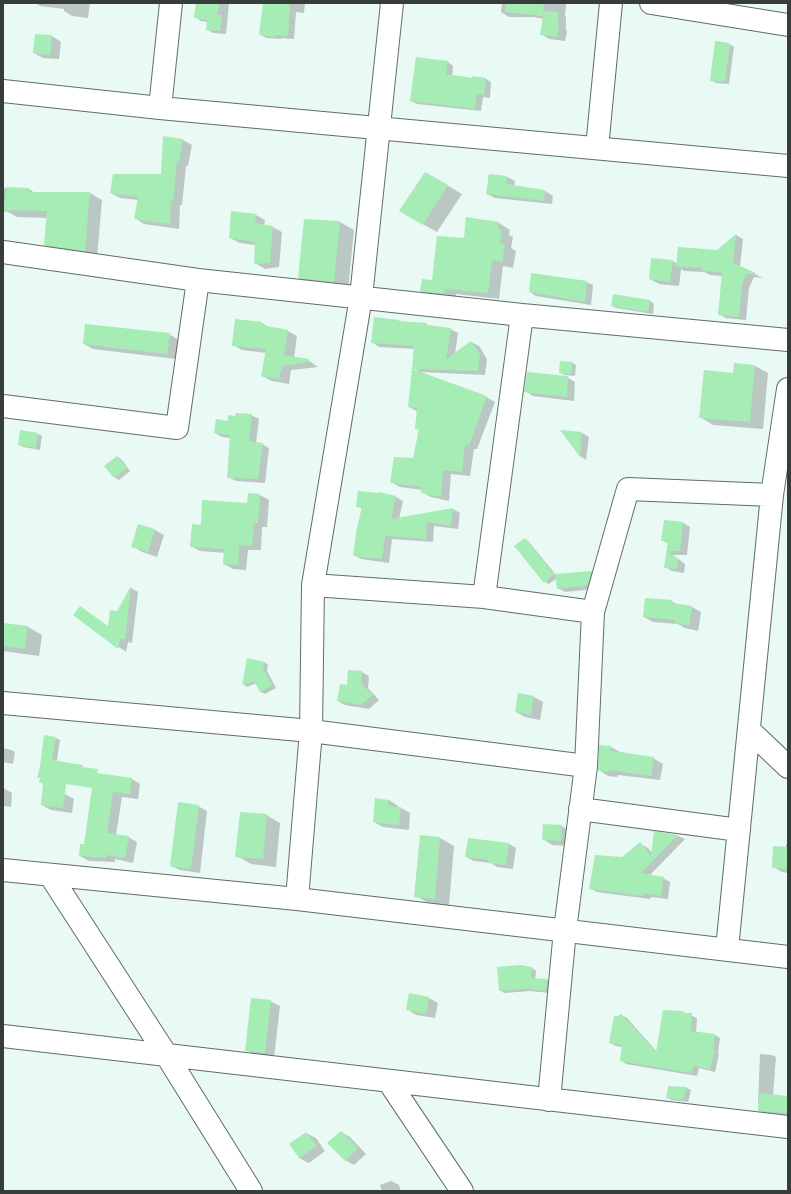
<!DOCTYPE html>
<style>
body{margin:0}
#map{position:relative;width:791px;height:1194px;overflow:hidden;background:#e9f9f3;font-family:"PT Sans",sans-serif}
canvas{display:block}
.frame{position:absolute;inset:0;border:4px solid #373d3b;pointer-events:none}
</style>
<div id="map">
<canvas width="791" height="1194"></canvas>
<div class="frame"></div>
</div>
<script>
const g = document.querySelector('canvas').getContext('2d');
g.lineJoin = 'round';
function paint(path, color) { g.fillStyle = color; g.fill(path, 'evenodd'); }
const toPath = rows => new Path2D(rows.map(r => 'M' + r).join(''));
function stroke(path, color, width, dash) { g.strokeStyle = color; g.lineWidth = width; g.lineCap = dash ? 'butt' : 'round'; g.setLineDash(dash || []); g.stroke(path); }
const shadow = toPath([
 [35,3,90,3,88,18,72,16,64,11,64,9,40,6],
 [197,3,229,3,226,34,213,33,207,29,208,22,201,21,195,17],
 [264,3,305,3,304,13,296,12,294,39,281,38,281,39,266,38,260,34],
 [502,3,566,3,565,16,566,17,566,30,567,31,565,41,549,39,541,34,544,19,534,17,509,17,501,12],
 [52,36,61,42,59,59,43,58,34,53],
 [729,44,734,47,729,84,716,83,711,80],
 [448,62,453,66,452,76,472,79,486,79,491,82,490,98,483,97,481,111,417,104,411,101],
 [164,137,183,140,192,145,188,166,186,166,182,205,180,205,179,229,144,224,135,218,139,200,120,198,111,193,162,175],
 [426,173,462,194,437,232,400,211],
 [489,175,507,177,515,181,514,186,545,191,553,196,552,204,495,198,487,194],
 [3,188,29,189,35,193,90,193,102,200,97,258,58,252,45,245,48,218,17,217,8,212,3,211],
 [256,215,265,220,264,226,272,227,282,232,279,267,265,269,255,263,256,245,240,243,230,238],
 [340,222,354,230,348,290,313,286,299,278],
 [499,223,510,230,509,235,513,237,511,248,516,251,513,268,503,266,499,299,456,294,456,300,432,297,421,291,433,281,465,239],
 [736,235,743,239,740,267,763,278,754,277,749,288,746,320,726,318,719,314,723,276,710,275,704,272,684,271,681,269,679,286,659,284,650,279,673,261,677,264,717,251],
 [586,282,593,285,591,305,536,296,530,292],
 [614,295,650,301,654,304,653,314,616,308,612,306],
 [399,321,402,322,426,324,430,326,450,329,458,333,455,354,471,342,479,346,487,359,485,375,420,372,486,397,495,402,477,449,474,449,470,476,451,474,449,501,431,497,422,492,423,490,400,487,391,482,414,459,420,430,416,429,418,412,409,407,419,371,413,368,415,349,379,347,372,342],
 [262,323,270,328,288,331,297,336,294,358,308,360,318,367,291,370,289,384,272,381,262,376,267,353,242,350,233,345],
 [169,334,179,340,176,359,93,349,84,344],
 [572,363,576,365,575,376,565,375,560,373],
 [735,364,755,366,768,373,763,429,713,425,700,417,734,374],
 [567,377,575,382,574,401,533,396,525,391],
 [251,415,259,419,256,443,262,444,269,448,265,483,236,481,228,477,231,438,222,437,215,433,236,417],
 [562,431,582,433,589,437,586,460,580,456],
 [38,434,42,436,40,450,23,447,19,445],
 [118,457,122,460,130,471,119,480,114,477],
 [260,495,269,500,267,527,262,527,261,550,248,550,246,570,233,569,224,564,225,553,200,551,191,546,202,526,248,504],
 [396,497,403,501,399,519,453,509,460,513,458,529,434,526,433,542,392,539,389,563,361,559,354,555,362,509,357,506],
 [683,523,690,527,687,555,673,555,685,564,684,573,672,571,665,567,669,544,662,540],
 [139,525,155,530,164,535,157,557,142,552,132,546],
 [525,539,529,542,556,575,591,572,599,576,595,589,565,592,558,588,556,579,549,584,545,582],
 [131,588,138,592,132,643,128,642,126,652,74,615,109,627],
 [671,601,677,604,692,607,701,612,698,631,685,628,678,624,653,622,644,617],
 [3,624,28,627,42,635,39,656,3,651],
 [248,659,264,662,268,665,267,671,276,688,265,694,261,692,257,683,247,687,243,684],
 [349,671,362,672,369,676,368,688,379,700,369,709,345,705,338,701,348,686],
 [519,694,534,697,543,702,540,720,525,717,516,712],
 [56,738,60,740,53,786,45,785,40,782],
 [611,747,620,752,653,758,663,764,660,780,618,775,617,777,608,776,599,770],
 [3,748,11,750,15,752,13,764,3,762],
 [95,774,132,779,140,784,138,799,122,797,116,835,128,837,137,842,133,863,115,859,115,862,89,861,80,856,85,845],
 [3,788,12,793,11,807,3,806],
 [65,794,74,799,72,813,51,810,42,805],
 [389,800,398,806,398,808,401,808,410,813,409,830,383,827,374,822],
 [198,806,207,811,200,873,180,870,171,866],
 [266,815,280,823,276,867,251,864,237,856],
 [562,826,571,832,570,846,552,845,543,839],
 [655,832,678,836,685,839,649,876,663,878,670,882,668,899,651,897,650,899,597,892,590,888,640,844,648,848,653,854],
 [421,836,440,838,454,846,449,906,430,904,416,896],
 [509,844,516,848,513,869,497,867,491,863,474,861,466,857],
 [786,844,788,844,788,873,782,872,773,867,786,848],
 [521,966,532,968,536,971,535,979,547,980,551,982,550,993,530,991,504,993,500,990],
 [429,998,438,1003,435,1018,416,1015,407,1009],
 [270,1001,280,1006,274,1058,256,1056,246,1050],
 [683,1012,697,1018,696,1032,715,1035,720,1038,718,1053,719,1054,715,1072,699,1068,697,1076,626,1064,621,1060,623,1047,616,1046,610,1043,618,1018,621,1015,627,1018,657,1052],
 [760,1054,772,1055,776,1057,773,1095,788,1097,788,1115,763,1113,759,1110,759,1105,758,1104],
 [669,1087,687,1088,691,1090,688,1102,671,1100,667,1097],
 [341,1132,350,1137,366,1154,354,1165,345,1160],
 [306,1133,316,1138,325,1151,309,1163,299,1158],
 [391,1181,399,1185,401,1191,382,1191,380,1185]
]);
const building = toPath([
 [196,3,220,3,217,15,222,15,220,31,206,30,207,20,194,18],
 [263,3,290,3,288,36,275,35,275,37,259,35],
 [505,3,544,3,543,16,505,12],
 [544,11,558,12,558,25,559,25,557,37,540,35],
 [35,34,52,35,50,55,33,53],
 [715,41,730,43,725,82,710,81],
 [416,57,448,61,446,74,472,78,472,76,486,78,484,95,477,94,475,109,410,101],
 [163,136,183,139,179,161,177,161,173,201,171,200,170,224,134,219,138,197,110,193,113,174,161,174],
 [425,172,448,185,423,225,399,211],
 [489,174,507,176,506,184,545,190,544,201,486,194],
 [7,187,29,188,29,192,90,192,85,251,44,245,47,211,3,210],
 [231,211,256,214,255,223,273,226,270,263,254,264,255,242,229,238],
 [466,217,499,222,498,229,502,230,500,243,505,244,502,262,492,260,488,293,445,289,444,294,420,291,422,279,432,280,437,236,464,238],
 [304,219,340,221,334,282,298,278],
 [736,234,733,263,756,273,756,274,746,274,742,284,739,317,718,315,722,272,701,271,702,268,676,267,678,247,717,250],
 [651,258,673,260,670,282,649,279],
 [531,273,587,281,585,302,529,292],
 [613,294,650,300,648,312,611,306],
 [374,317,399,320,399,321,427,323,427,325,451,328,446,359,471,341,480,354,478,371,412,369,414,346,371,343],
 [235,319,262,322,262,325,288,330,284,355,309,359,309,362,282,366,279,379,261,376,266,349,232,346],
 [85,324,170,333,167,354,83,344],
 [560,361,573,362,571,374,559,373],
 [734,363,755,365,750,422,699,418,704,370,733,373],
 [412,369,487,396,469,445,465,445,462,472,443,470,441,497,421,493,422,487,390,483,394,457,413,458,419,429,415,429,417,408,408,407],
 [527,372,568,376,567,397,524,392],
 [236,413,252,414,249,441,263,443,258,479,227,478,230,435,214,433,216,419,228,421,228,415,235,416],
 [20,430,38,433,36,448,18,445],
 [560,430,582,432,580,457],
 [117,456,127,468,114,478,104,466],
 [358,491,378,493,378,492,396,496,391,519,453,508,451,526,427,522,426,539,385,536,382,559,353,556,357,527,362,507,356,507],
 [248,493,260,494,258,523,254,522,252,546,239,545,238,565,223,564,224,549,190,547,192,524,201,525,202,500,247,503],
 [664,520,683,522,680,551,668,551,678,559,677,569,664,568,668,541,661,541],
 [138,524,155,529,148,552,131,547],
 [525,538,554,574,544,583,514,546],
 [592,571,588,585,557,589,555,574],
 [131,586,125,639,120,639,118,649,73,615,80,606,108,626,110,610,117,611],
 [645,598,672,600,671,606,673,603,692,606,689,626,674,623,675,620,643,617],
 [3,623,28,626,25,649,3,646],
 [247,658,264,662,263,668,272,686,260,692,254,681,242,685],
 [348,670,362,671,361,683,373,695,361,705,337,701,340,684,347,685],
 [518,693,534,696,531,715,515,712],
 [44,735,56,737,52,760,83,765,82,767,98,769,97,773,132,778,130,794,113,792,107,833,129,836,125,858,106,855,106,858,79,856,80,844,84,844,92,788,66,784,63,808,41,805,43,783,39,783,40,778,37,778,40,766],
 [599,745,611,746,610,751,654,757,651,776,609,770,608,772,598,771],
 [375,798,389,800,388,806,401,807,399,825,373,822],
 [178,802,199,805,191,869,170,866],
 [240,812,267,814,263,859,235,857],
 [543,824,562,825,561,841,542,840],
 [654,831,678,835,641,873,664,877,661,896,644,893,643,896,589,889,595,855,622,857,640,842,651,856],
 [420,835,440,837,435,899,414,897],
 [468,838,509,843,506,865,488,863,489,860,465,857],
 [773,846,788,847,788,869,772,868],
 [521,965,532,967,531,978,547,979,546,991,525,989,499,991,497,967],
 [409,993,429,997,426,1014,406,1010],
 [251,998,271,1000,265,1053,245,1051],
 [663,1010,683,1011,683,1013,692,1013,691,1031,715,1034,713,1050,715,1050,710,1069,694,1066,691,1073,620,1061,622,1045,609,1043,614,1016,618,1016,621,1014,656,1052],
 [668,1086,687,1087,683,1100,666,1098],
 [759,1093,788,1096,788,1113,758,1111],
 [341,1131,358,1148,345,1161,327,1143],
 [306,1132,317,1146,299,1158,289,1144]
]);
const minor = toPath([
 [651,3,788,25],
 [3,91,160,108,788,166],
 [160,108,171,3],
 [597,148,611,3],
 [3,252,198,280,522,315,788,340],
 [3,406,177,428,198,280],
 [313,585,484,597,593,612],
 [484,597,522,315],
 [3,703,311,731,586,766],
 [749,730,788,767],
 [580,809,739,830],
 [3,870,297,899,788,957],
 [50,875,167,1056,251,1191],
 [297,899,311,731,313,585,361,297,392,3],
 [727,949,772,495,788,389],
 [3,1036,788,1127],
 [389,1082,462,1191],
 [549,1100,565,930,586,766,593,612,628,489,772,495]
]);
paint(shadow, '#0003');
paint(building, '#a5ecb5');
stroke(minor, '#606d68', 24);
stroke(minor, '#fff', 22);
</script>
